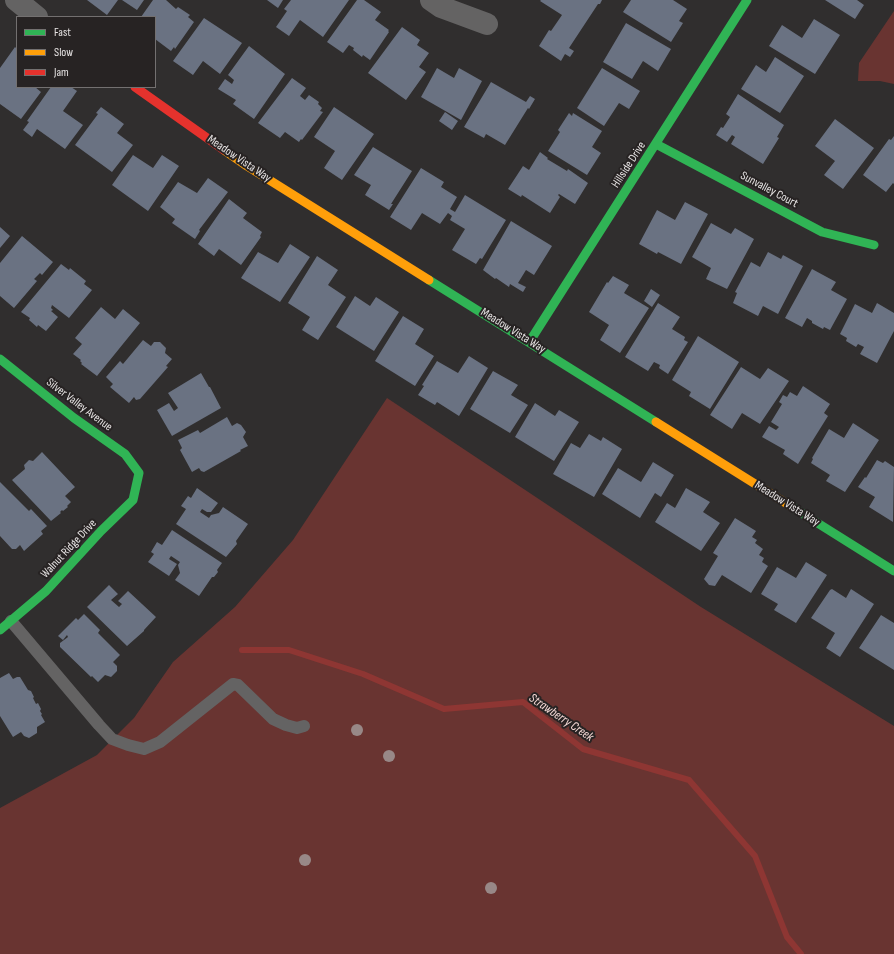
<!DOCTYPE html>
<style>
body{margin:0}
#map{position:relative;width:894px;height:954px;overflow:hidden;background:#302e2e;font-family:"Sofia Sans Condensed",sans-serif}
canvas{display:block}
.legend{position:absolute;left:16px;top:16px;width:140px;height:72px;box-sizing:border-box;background:#272323;border:1px solid #737070;margin:0;padding:5px 7px;list-style:none;font-size:12px;color:#e6e3e3}
.legend li{display:flex;align-items:center;gap:8px;height:20px}
.legend b{width:20px;border:1px solid #737070}
</style>
<div id="map">
<canvas width="894" height="954"></canvas>
<ul class="legend">
<li><b style="height:5px;background:#30b455"></b>Fast</li>
<li><b style="height:5px;background:#ff9f0a"></b>Slow</li>
<li><b style="height:5px;background:#e5322d"></b>Jam</li>
</ul>
</div>
<script>
const g = document.querySelector('canvas').getContext('2d');
g.lineJoin = 'round';
function paint(path, color) { g.fillStyle = color; g.fill(path, 'evenodd'); }
const toPath = rows => new Path2D(rows.map(r => 'M' + r).join(''));
function stroke(path, color, width, dash) { g.strokeStyle = color; g.lineWidth = width; g.lineCap = dash ? 'butt' : 'round'; g.setLineDash(dash || []); g.stroke(path); }
function drawText(font, color, halo, rows, align = 'center') {
  g.font = font + ' "Sofia Sans Condensed",sans-serif'; g.lineWidth = 4; g.setLineDash([]); g.textBaseline = 'middle'; g.strokeStyle = halo; g.fillStyle = color; for (const [text, x, y, turn = 0] of rows) {
    g.save(); g.translate(x, y); g.rotate((+turn || 0) * Math.PI / 180); g.textAlign = isNaN(turn) ? turn : align; if (halo) g.strokeText(text, 0, 0); g.fillText(text, 0, 0); g.restore();
  }
}
const green = toPath([
 [894,11,894,84,880,81,858,81,859,63],
 [387,398,701,607,894,726,894,954,0,954,0,808,97,755,134,718,173,662,235,607,293,540]
]);
const stream = toPath([
 [242,650,289,650,363,674,444,709,523,702,583,749,689,780,755,856,787,937,801,954]
]);
const building = toPath([
 [87,0,118,0,107,15],
 [122,0,144,0,137,10],
 [153,0,166,0,176,9,178,7,190,15,188,17,194,22,175,49,174,47,171,51,155,39,155,17,141,17],
 [267,0,283,0,278,8],
 [291,0,349,0,323,37,300,20,289,36,276,27,287,11,284,9],
 [357,0,364,0,381,12,375,20,389,30,388,31,389,32,370,60,363,55,362,57,353,50,354,48,349,45,343,53,327,42],
 [541,0,602,0,600,4,598,4,569,48,574,51,570,57,565,54,561,61,539,46,549,30,551,31,562,15,540,1],
 [631,0,673,0,687,9,679,21,683,23,671,42,623,12],
 [825,0,857,0,864,5,855,19],
 [204,18,242,43,220,74,203,61,193,75,173,61],
 [814,19,840,35,815,74,769,46,782,25,802,38],
 [626,23,671,49,658,71,643,61,632,79,603,62],
 [402,27,420,40,417,45,429,53,419,67,426,72,406,100,368,73],
 [249,46,285,74,254,119,233,104,236,100,218,89,225,79,232,84,234,80,228,75],
 [15,47,17,49,17,87,35,87,41,92,21,119,0,104,0,68],
 [775,57,804,76,780,113,741,89,756,65,766,72],
 [437,68,454,78,459,68,482,81,461,120,421,97],
 [602,68,640,91,629,109,619,103,604,126,577,108],
 [292,78,306,88,300,96,305,100,309,95,319,102,318,104,322,108,320,111,323,112,302,140,301,139,299,142,285,132,280,138,258,123],
 [491,82,526,102,530,96,535,99,529,109,528,108,505,145,486,134,484,138,464,127],
 [51,87,71,87,77,91,63,111,83,125,65,149,37,129,32,137,23,130,29,122,27,121],
 [738,94,784,125,777,137,779,138,763,164,731,144,735,137,732,135,727,142,716,135,721,127,723,128,730,117,726,114],
 [101,107,124,124,117,133,133,145,112,172,75,145,98,114,96,113],
 [334,107,374,134,342,180,324,168,335,151,314,137],
 [445,112,458,121,452,130,439,121],
 [569,113,572,116,573,113,602,131,592,147,601,153,587,175,548,151,560,132,558,130],
 [835,119,874,148,843,189,824,175,835,161,815,146],
 [894,136,894,184,893,183,886,192,863,175,889,139,891,140],
 [373,147,412,171,391,204,393,204,389,210,365,195,371,185,354,175],
 [540,152,548,158,547,159,567,171,568,169,588,183,575,204,559,194,558,195,560,197,550,213,522,195,521,197,508,189,523,166,529,170],
 [133,155,153,168,162,155,179,166,148,211,112,185],
 [421,168,444,182,441,187,457,197,450,209,455,212,465,195,506,220,482,259,480,258,476,264,452,250,465,229,450,220,452,216,448,213,440,224,422,213,411,230,390,217],
 [208,178,228,192,199,230,200,231,195,239,172,223,175,219,160,207,178,182,197,193],
 [229,199,247,213,243,218,262,232,260,236,261,237,241,265,219,249,214,256,198,244],
 [685,202,708,214,681,264,658,252,657,254,639,244,657,210,675,220],
 [511,221,552,246,534,275,526,270,518,283,526,287,523,292,510,284,509,287,496,278,495,279,483,270],
 [711,223,731,234,735,228,754,239,727,289,706,279,711,268,692,257],
 [0,227,10,236,0,248],
 [22,236,53,262,42,275,40,273,34,279,37,281,14,308,0,296,0,263],
 [290,244,310,257,280,302,241,278,258,252,278,263],
 [768,252,781,259,783,255,803,266,778,314,763,306,758,316,733,303,737,293,735,292,751,262,760,267],
 [317,256,338,270,328,285,346,297,318,340,302,330,310,317,288,303],
 [61,264,69,270,70,268,86,281,84,284,92,290,69,318,52,305,51,308,53,310,51,311,58,317,46,331,38,325,37,327,29,320,30,318,21,312],
 [812,269,836,282,831,290,847,299,830,330,824,327,823,329,812,323,812,321,807,318,802,327,785,318],
 [613,276,629,285,624,293,649,308,620,353,600,340,609,325,589,312,607,282,608,283],
 [651,289,660,295,652,307,644,301],
 [355,296,370,306,376,297,399,312,374,351,336,327],
 [658,303,680,317,672,329,685,337,684,340,688,342,668,374,659,368,660,365,654,362,648,371,625,357],
 [877,303,894,313,894,331,877,363,860,354,864,347,858,344,856,347,846,341,847,338,840,334,855,304,872,313],
 [101,307,115,319,123,309,140,323,97,376,81,364,82,363,80,361,81,360,73,354,82,344,75,338],
 [403,316,424,329,415,344,434,356,415,386,375,361],
 [698,336,739,362,710,409,689,396,691,392,672,380],
 [143,340,151,346,154,342,160,342,166,348,165,353,172,359,166,366,168,367,140,399,136,400,134,397,129,403,110,387,113,384,106,377,120,361,123,364],
 [469,356,488,368,459,416,437,402,435,405,418,395,424,386,422,385,437,361,458,373],
 [741,367,760,379,768,368,789,381,760,424,742,413,732,429,710,415],
 [493,371,518,385,511,395,528,405,510,433,470,409],
 [201,373,209,387,210,387,221,408,172,436,157,410,169,403,174,411,178,408,168,393],
 [803,386,830,404,824,413,828,416,798,464,783,454,785,450,762,437,769,426,776,430,779,427,771,422,782,404,779,402,783,395,787,397,790,392,797,396],
 [535,403,555,416,559,410,579,422,554,461,515,437],
 [227,417,232,426,237,423,241,425,246,432,243,437,248,446,240,450,241,451,204,472,201,471,199,468,192,472,180,450,182,448,178,440,198,430,200,433],
 [853,423,879,440,845,492,826,481,830,475,811,463,813,459,812,458,829,429,844,438],
 [589,434,601,441,603,437,622,449,594,497,553,474,571,443,580,448],
 [42,452,75,487,65,496,71,502,67,506,68,507,63,511,62,510,60,512,61,513,51,521,12,480,25,469,24,465,29,460,33,461],
 [877,460,883,463,885,461,894,467,893,522,869,507,875,497,858,487,865,477,866,478],
 [653,462,674,475,661,497,655,493,640,518,602,494,618,468,641,482],
 [0,482,29,511,31,509,47,526,41,531,43,534,24,551,20,545,16,549,12,549,0,536],
 [197,488,218,503,211,512,207,512,202,509,200,512,209,518,211,515,219,513,223,507,248,524,236,541,237,544,226,557,176,524,186,509,181,506,188,496,191,498],
 [686,488,710,502,703,512,720,523,701,551,655,522,667,503,675,508],
 [735,518,756,531,752,537,757,540,755,543,763,549,759,555,764,558,762,562,768,566,751,593,722,575,715,586,709,585,704,579,718,556,713,553],
 [172,530,222,563,217,570,218,572,214,577,212,577,199,596,175,580,180,573,178,565,180,562,171,556,169,559,177,564,169,576,148,562,154,554,151,552,157,542,162,545],
 [806,562,827,575,796,623,774,610,778,604,761,594,777,567,796,578],
 [109,585,118,594,111,600,119,607,122,604,118,601,128,591,156,617,144,630,144,631,127,646,87,607],
 [832,589,846,598,851,589,874,604,840,657,826,648,835,633,811,618,830,590],
 [84,614,100,630,98,633,120,655,113,662,117,666,117,671,111,677,105,675,98,682,92,676,91,677,60,647,60,643,68,637,67,635,63,640,58,636,76,618,78,620],
 [881,615,894,623,894,670,859,648],
 [9,673,13,679,17,677,20,677,28,690,31,691,34,697,33,698,36,704,38,703,41,709,40,711,42,714,41,715,45,722,37,727,37,733,29,738,24,736,21,732,13,737,0,716,0,678]
]);
const lane = toPath([
 [11,621,99,725,112,739,128,745,144,749,160,742,233,684,238,685,273,719,286,725,297,728,304,726]
]);
const street = toPath([
 [16,0,37,17],
 [431,0,441,7,487,24]
]);
const fast = toPath([
 [656,144,822,232,874,245],
 [429,280,656,422],
 [530,341,747,0],
 [0,359,74,418,125,454,139,473,133,500,101,531,46,591,0,630],
 [792,507,894,571]
]);
const slow = toPath([
 [224,150,247,166,429,280],
 [656,422,792,507]
]);
const jam = toPath([
 [135,87,224,150]
]);
const trees = [
 [357,730],
 [389,756],
 [305,860],
 [491,888]
];
const streetNames = [
 ["Meadow Vista Way",239,159,34],
 ["Hillside Drive",629,165,-57],
 ["Sunvalley Court",769,190,28],
 ["Meadow Vista Way",513,331,32],
 ["Silver Valley Avenue",79,405,37],
 ["Meadow Vista Way",787,504,32],
 ["Walnut Ridge Drive",69,549,-47]
];
const waterNames = [
 ["Strawberry Creek",561,718,34]
];
paint(green, '#693431');
stroke(stream, '#8e3633', 6);
paint(building, '#6a7282');
stroke(lane, '#646363', 12);
stroke(street, '#646363', 22);
stroke(fast, '#30b455', 9);
stroke(slow, '#ff9f0a', 9);
stroke(jam, '#e5322d', 9);
g.fillStyle = '#988887';
for (const [x, y] of trees) { g.beginPath(); g.arc(x, y, 6, 0, 2 * Math.PI); g.fill(); }
drawText('12px', '#e6e3e3', '#272323', streetNames);
drawText('italic 13px', '#f5d9d6', '#272323', waterNames);
</script>
